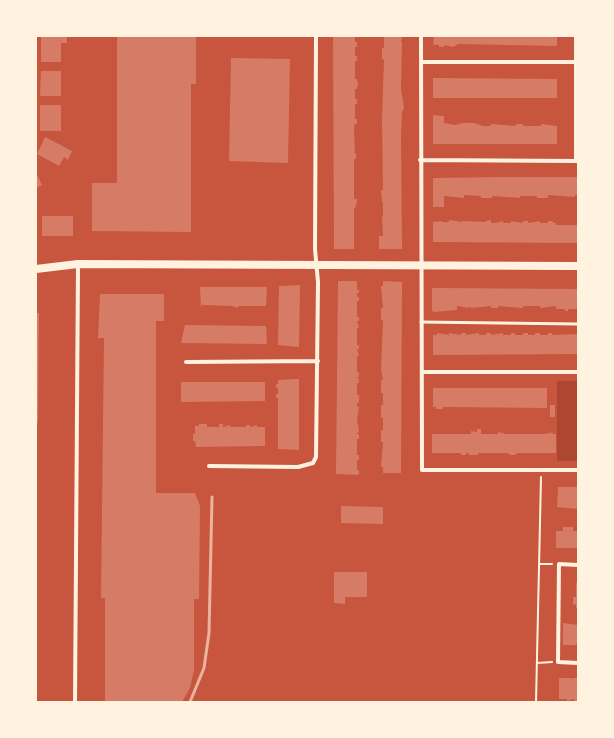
<!DOCTYPE html>
<style>
body{margin:0}
#map{position:relative;width:614px;height:738px;overflow:hidden;background:#c8553d;font-family:"Golos Text",sans-serif}
canvas{display:block}
.frame{position:absolute;inset:0;border:37px solid #fff3e0;pointer-events:none}
</style>
<div id="map">
<canvas width="614" height="738"></canvas>
<div class="frame"></div>
</div>
<script>
const g = document.querySelector('canvas').getContext('2d');
g.lineJoin = 'round';
function paint(path, color) { g.fillStyle = color; g.fill(path, 'evenodd'); }
const toPath = rows => new Path2D(rows.map(r => 'M' + r).join(''));
function stroke(path, color, width, dash) { g.strokeStyle = color; g.lineWidth = width; g.lineCap = dash ? 'butt' : 'round'; g.setLineDash(dash || []); g.stroke(path); }
const green = toPath([
 [557,381,578,381,578,461,557,461]
]);
const building = toPath([
 [41,36,67,37,67,43,61,43,61,62,41,62],
 [117,36,196,36,196,84,191,84,191,232,92,231,92,183,117,183],
 [333,36,355,36,355,42,357,42,357,47,355,47,355,56,357,56,357,61,355,61,355,79,357,79,358,84,357,89,355,89,355,99,357,99,357,104,355,104,355,119,357,119,357,123,354,125,355,154,356,154,356,159,354,159,354,199,357,199,356,207,354,208,354,249,334,249],
 [384,36,402,36,401,42,402,42,401,89,404,108,402,112,401,136,402,249,379,249,379,236,383,236,382,217,383,216,383,202,382,202,381,190,383,190,382,119,384,59,382,60,382,48,384,48],
 [434,36,557,36,557,46,458,44,453,47,444,45,444,47,439,47,439,45,433,45],
 [231,58,290,59,288,163,229,161],
 [41,71,61,71,61,96,40,96],
 [433,78,557,79,557,98,433,98],
 [40,105,61,105,61,131,40,131],
 [433,115,444,116,444,123,455,125,463,123,474,123,483,126,491,126,491,124,516,126,516,124,523,124,523,126,541,126,541,124,557,126,557,144,433,144],
 [45,137,72,151,68,160,64,157,59,166,37,154],
 [36,172,42,185,36,188],
 [501,177,578,177,578,195,575,195,575,197,548,195,548,198,537,198,537,196,520,196,520,198,492,196,492,198,481,198,481,196,464,195,464,198,444,196,444,207,433,207,433,178],
 [42,216,73,216,73,236,42,236],
 [449,220,462,222,462,221,486,222,486,221,491,220,491,223,495,223,503,221,503,223,511,223,511,221,523,223,523,221,528,221,528,223,540,221,540,223,548,223,548,221,553,221,553,223,556,223,556,225,578,225,578,243,433,242,433,222,442,221,442,222,449,222],
 [338,281,357,281,357,290,359,290,359,293,357,293,357,297,359,297,359,301,357,301,357,317,359,317,359,321,357,321,359,328,357,328,357,345,359,345,359,349,357,349,359,356,357,356,357,373,359,372,359,377,357,378,359,379,359,383,357,383,357,395,359,395,359,403,357,403,357,406,359,407,357,419,359,432,357,433,359,435,359,439,357,439,357,455,359,455,359,460,357,460,357,470,359,470,359,474,357,475,336,474],
 [383,281,402,282,401,473,383,473,383,467,381,467,383,442,381,442,381,430,383,430,383,418,381,418,381,405,383,405,383,393,381,393,381,380,383,380,381,369,383,320,381,320,381,308,383,308,381,286,383,286],
 [300,285,299,347,278,345,279,286],
 [200,287,267,287,266,306,238,306,238,308,232,306,202,305,201,308],
 [432,288,578,289,578,309,568,309,568,311,565,311,565,309,556,309,556,306,540,308,540,306,523,306,523,308,498,306,498,308,491,308,491,306,471,308,469,306,469,308,457,306,457,310,434,312,432,311],
 [100,294,164,294,164,321,156,321,156,493,195,493,200,506,199,599,194,599,194,670,190,688,182,702,105,702,105,598,101,598,104,338,98,338],
 [36,313,39,313,38,423,36,423],
 [185,325,266,326,267,344,181,343],
 [437,333,449,335,449,333,461,335,461,333,466,333,466,335,479,333,479,335,486,335,486,333,491,333,491,335,503,333,503,335,511,335,511,333,515,333,515,335,523,335,523,333,528,333,528,335,535,335,535,333,540,333,540,335,548,335,548,333,552,333,552,335,578,334,578,354,433,355,433,335,437,335],
 [296,379,299,379,299,450,278,449,278,398,276,398,276,394,278,394,278,388,276,388,276,384,278,384,278,380],
 [181,382,265,382,265,401,181,402],
 [433,388,547,388,547,408,445,407,443,407,443,409,436,409,436,407,433,407],
 [550,405,555,405,555,417,550,417],
 [199,424,207,424,207,427,219,427,219,424,223,424,223,427,230,425,230,427,246,427,246,425,250,425,250,427,257,425,257,427,265,427,265,446,196,447,195,441,193,441,193,434,195,434,195,426,199,426],
 [477,429,481,429,481,434,498,434,498,432,506,434,546,434,547,432,547,434,553,432,552,434,556,434,556,453,518,453,515,455,510,455,510,454,506,453,478,453,478,455,469,455,469,453,466,453,466,455,461,455,461,453,432,453,432,434,471,434,471,431,477,432],
 [558,487,578,487,578,509,557,507],
 [341,506,383,507,383,524,341,523],
 [563,527,573,527,573,531,578,531,578,548,556,548,556,531,563,531],
 [334,572,367,572,367,597,345,597,345,604,334,603],
 [576,583,578,583,578,608,576,608,576,604,573,605,573,597,576,597],
 [563,623,578,625,578,645,576,644,576,645,563,645],
 [559,678,572,678,573,680,573,678,578,678,578,701,574,701,574,699,567,701,567,699,559,699]
]);
const path = toPath([
 [539,564,552,564],
 [537,663,552,662],
 [536,702,541,477]
]);
const service = toPath([
 [421,322,578,324]
]);
const minor = toPath([
 [421,36,422,470,578,470],
 [576,36,576,161],
 [421,62,575,62],
 [420,160,578,161],
 [186,362,318,361],
 [422,372,578,372],
 [209,466,298,467,313,463,316,457,318,282,315,249,316,36],
 [578,565,559,564,558,662,578,663],
 [75,702,78,264]
]);
const secondary = toPath([
 [36,269,78,264,578,266]
]);
const rail = toPath([
 [190,702,204,668,209,633,212,497]
]);
paint(green, '#ae4732');
paint(building, '#d67c66');
stroke(path, '#fff3e0', 2);
stroke(service, '#fff3e0', 3);
stroke(minor, '#fff3e0', 4);
stroke(secondary, '#fff3e0', 8);
stroke(rail, '#e9b49f', 3);
</script>
